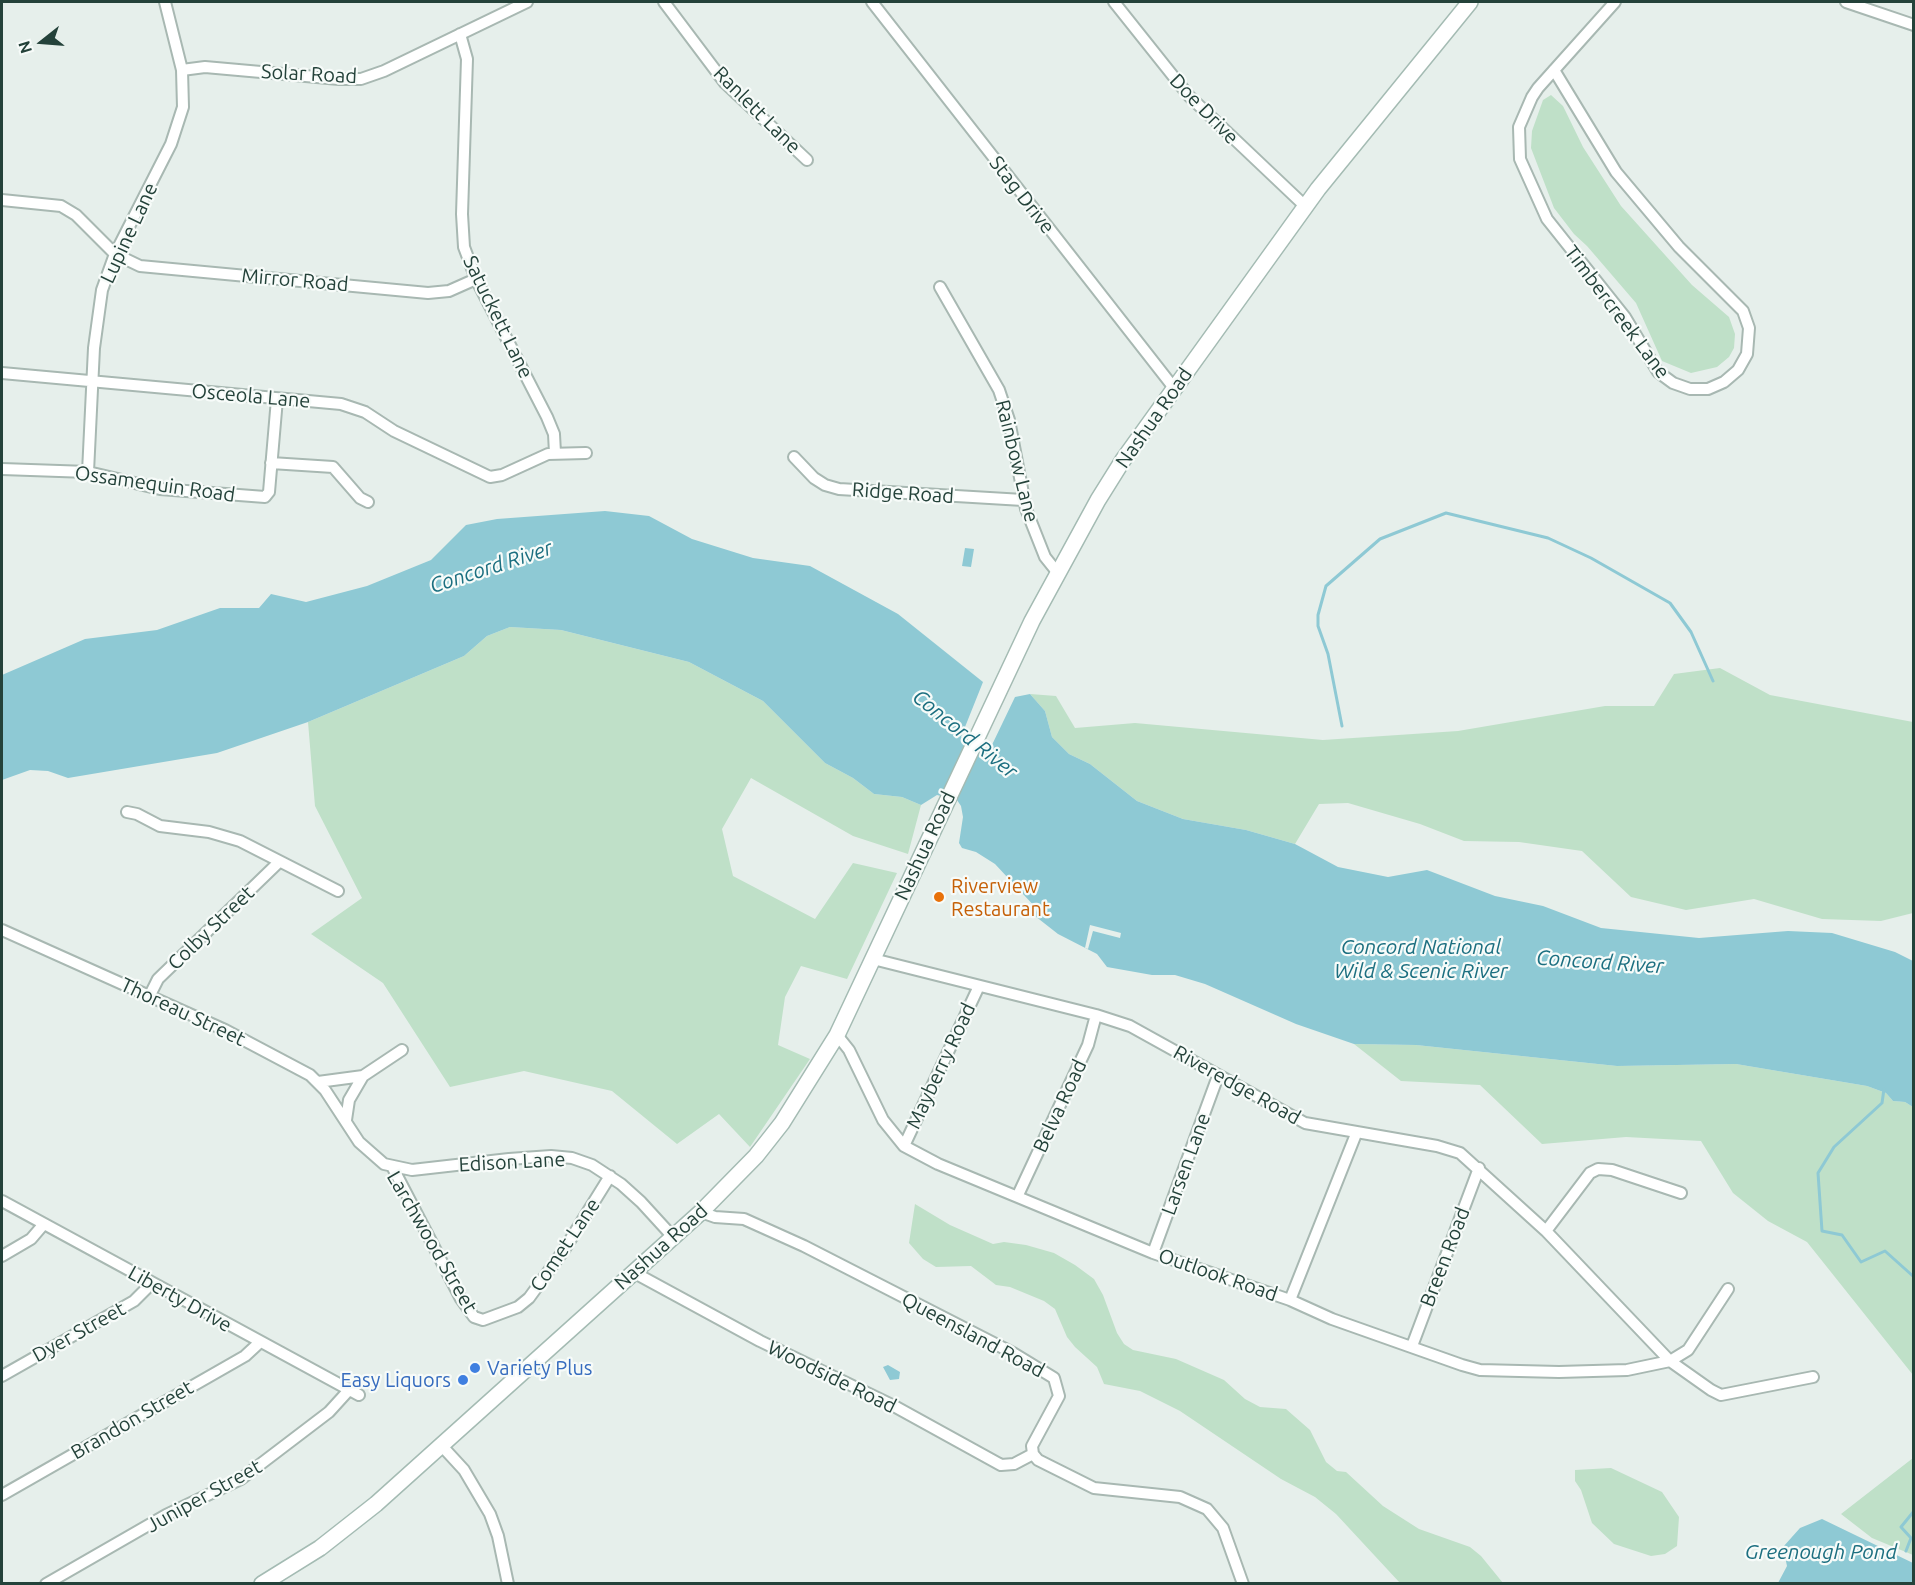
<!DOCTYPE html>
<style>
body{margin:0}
#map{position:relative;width:1915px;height:1585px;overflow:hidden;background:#e6efeb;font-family:Ubuntu,sans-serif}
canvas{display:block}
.frame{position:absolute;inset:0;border:3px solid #24423a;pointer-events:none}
.north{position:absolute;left:12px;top:12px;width:60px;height:60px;-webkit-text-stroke:4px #f7fbf9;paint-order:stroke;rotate:253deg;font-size:16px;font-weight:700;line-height:24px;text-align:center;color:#24423a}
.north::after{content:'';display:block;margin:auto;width:21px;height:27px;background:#24423a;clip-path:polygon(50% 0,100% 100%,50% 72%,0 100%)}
</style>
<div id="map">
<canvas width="1915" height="1585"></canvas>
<div class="frame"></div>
<div class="north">N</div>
</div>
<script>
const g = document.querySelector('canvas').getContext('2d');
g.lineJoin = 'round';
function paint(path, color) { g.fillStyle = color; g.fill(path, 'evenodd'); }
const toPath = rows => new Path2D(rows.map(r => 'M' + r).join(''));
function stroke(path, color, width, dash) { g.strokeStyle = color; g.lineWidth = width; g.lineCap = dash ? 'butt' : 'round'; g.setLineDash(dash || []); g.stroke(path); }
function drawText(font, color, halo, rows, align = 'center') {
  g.font = font + ' Ubuntu,sans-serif'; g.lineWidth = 4.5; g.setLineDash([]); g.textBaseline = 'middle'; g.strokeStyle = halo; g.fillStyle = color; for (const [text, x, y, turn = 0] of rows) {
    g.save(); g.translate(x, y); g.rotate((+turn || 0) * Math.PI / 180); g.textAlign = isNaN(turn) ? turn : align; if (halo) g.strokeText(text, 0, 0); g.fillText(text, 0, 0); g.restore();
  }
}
const green = toPath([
 [1551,95,1563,106,1583,147,1621,206,1692,285,1729,317,1735,334,1734,348,1729,357,1717,367,1691,373,1662,361,1636,303,1587,246,1574,234,1554,208,1531,148,1532,131,1543,100],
 [510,627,561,630,689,662,763,701,825,763,853,778,874,794,902,797,921,805,908,854,853,836,751,778,722,829,733,876,815,919,853,863,897,873,847,979,801,966,785,997,778,1045,810,1059,750,1147,719,1114,677,1144,612,1091,524,1071,450,1087,383,983,311,934,362,898,315,806,308,722,464,656,487,636],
 [1720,668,1770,695,1913,722,1913,913,1881,921,1822,919,1754,899,1686,910,1631,897,1582,851,1519,842,1464,841,1420,824,1348,803,1319,804,1295,844,1246,830,1183,819,1137,801,1090,764,1069,754,1052,737,1045,711,1030,694,1056,696,1075,728,1135,723,1323,740,1458,731,1605,706,1654,706,1674,674],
 [1354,1044,1416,1045,1617,1066,1736,1064,1867,1086,1886,1093,1893,1101,1905,1102,1913,1107,1913,1375,1807,1242,1768,1221,1733,1193,1701,1141,1626,1137,1542,1144,1480,1085,1401,1081],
 [915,1204,950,1225,993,1244,1004,1242,1026,1245,1054,1253,1075,1265,1094,1279,1103,1295,1117,1333,1124,1344,1133,1350,1176,1359,1224,1380,1245,1399,1260,1407,1286,1409,1310,1430,1326,1462,1337,1471,1346,1472,1383,1506,1419,1529,1470,1547,1481,1556,1503,1583,1400,1583,1336,1514,1315,1497,1281,1479,1180,1411,1140,1391,1104,1384,1097,1367,1075,1347,1067,1337,1055,1309,1044,1301,1010,1287,996,1285,971,1266,936,1267,923,1259,909,1243],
 [1913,1458,1913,1555,1872,1538,1841,1514],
 [1611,1468,1662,1492,1679,1517,1677,1546,1665,1554,1651,1556,1614,1544,1592,1523,1581,1490,1575,1481,1575,1470]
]);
const water = toPath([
 [605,511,649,516,692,539,753,558,810,566,898,614,983,682,961,737,990,749,1015,697,1030,694,1045,711,1052,737,1069,754,1090,764,1137,801,1183,819,1246,830,1295,844,1338,867,1388,877,1427,870,1495,896,1543,906,1601,928,1699,938,1788,931,1832,933,1895,952,1913,961,1913,1107,1905,1102,1893,1101,1886,1093,1867,1086,1736,1064,1617,1066,1416,1045,1354,1044,1296,1024,1205,984,1175,975,1152,975,1107,967,1097,954,1058,934,1035,916,1037,909,995,864,976,852,962,848,959,843,963,817,961,806,957,800,937,795,921,805,902,797,874,794,853,778,825,763,763,701,689,662,561,630,510,627,487,636,464,656,308,722,217,753,68,778,48,771,30,770,2,780,2,675,85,639,157,630,220,608,259,608,271,594,306,602,367,586,431,560,466,525,497,519],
 [965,548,974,549,971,567,962,566],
 [888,1365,900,1372,899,1379,890,1380,883,1367],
 [1822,1519,1913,1563,1913,1583,1778,1583,1787,1566,1783,1547,1800,1528]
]);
const pier = toPath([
 [1090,925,1121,933,1120,938,1093,931,1088,949,1085,948]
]);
const stream = toPath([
 [1342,726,1328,654,1318,626,1318,615,1326,586,1380,539,1446,513,1548,538,1591,558,1670,603,1691,632,1713,681],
 [1884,1089,1882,1103,1834,1147,1818,1173,1822,1231,1842,1235,1861,1262,1885,1251,1914,1277],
 [1906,1551,1911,1538,1901,1527,1914,1511]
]);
const minor = toPath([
 [664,2,725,83,807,160],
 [872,2,1174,388],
 [1114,2,1189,96,1305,206],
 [1846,2,1914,25],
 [460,34,467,59,462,214,464,247,476,279,547,417,554,434,555,453],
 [182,70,205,67,339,79,361,79,384,71,527,2],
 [1554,70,1616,172,1679,247,1743,311,1749,328,1747,354,1738,370,1724,382,1708,389,1690,389,1673,383,1658,372,1625,317,1547,219,1520,159,1519,127,1532,97,1538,88,1615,2],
 [2,200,61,206,76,215,115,254,140,266,428,293,449,291,476,279],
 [940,287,999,390,1009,420,1026,509,1045,557,1057,572],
 [2,373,341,404,365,412,394,431,490,477,502,475,548,454,586,453],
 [794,457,814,478,825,485,839,489,1023,500],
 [271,463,333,467,360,498,368,502],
 [2,469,88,472,160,489,265,497,269,492,277,399],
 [88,472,94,348,102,290,115,254,171,144,183,107,182,70,165,2],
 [127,812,137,814,160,826,209,832,240,841,338,891],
 [2,930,225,1030,310,1075,325,1090,359,1142,384,1164,412,1170,509,1159,551,1156,572,1158,592,1165,621,1184,641,1202,673,1237],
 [873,959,1096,1015,1130,1026,1305,1123,1437,1146,1460,1153,1546,1231,1670,1361,1711,1390,1721,1395,1813,1377],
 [149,997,158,979,278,863],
 [837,1035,849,1050,883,1120,904,1146,938,1164,1153,1253,1290,1300,1332,1319,1462,1365,1480,1370,1559,1372,1627,1370,1670,1361,1688,1350,1728,1289],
 [318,1082,363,1076],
 [346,1120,349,1100,363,1076,402,1050],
 [904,1146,979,986],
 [393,1168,461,1299,474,1317,483,1320,518,1307,529,1298,564,1250,610,1176],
 [1018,1195,1088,1045,1096,1015],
 [2,1201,359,1395],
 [701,1212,715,1217,744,1219,804,1246,1013,1353,1054,1378,1059,1396,1032,1446,1033,1454,1038,1460,1094,1488,1180,1497,1207,1509,1223,1528,1243,1584],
 [1546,1231,1590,1173,1598,1169,1612,1170,1681,1193],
 [1153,1253,1218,1076],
 [2,1256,31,1239,43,1225],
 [633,1272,760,1341,894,1406,1001,1465,1014,1464,1033,1454],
 [1290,1300,1356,1134],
 [1412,1346,1479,1168],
 [2,1376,134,1301,152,1283],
 [441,1445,464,1470,490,1514,498,1536,508,1584],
 [2,1495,245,1356,259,1343],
 [46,1584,166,1515,241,1479,329,1412,349,1390]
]);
const secondary = toPath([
 [262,1584,320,1548,376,1504,701,1212,756,1156,782,1123,837,1035,1032,621,1098,500,1123,460,1318,189,1470,2]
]);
const markers = [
 [939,897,6,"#e8710a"],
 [475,1368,6,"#3f7fe0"],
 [463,1380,6,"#3f7fe0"]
];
const streetNames = [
 ["Solar Road",309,74,3],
 ["Doe Drive",1204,109,46],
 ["Ranlett Lane",757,110,45],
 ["Stag Drive",1022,195,52],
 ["Lupine Lane",129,233,-65],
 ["Mirror Road",295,280,5],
 ["Timbercreek Lane",1617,312,53],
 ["Satuckett Lane",498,317,64],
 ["Osceola Lane",251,396,5],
 ["Nashua Road",1154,418,-55],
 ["Rainbow Lane",1017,461,76],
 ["Ossamequin Road",155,484,8],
 ["Ridge Road",903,493,4],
 ["Nashua Road",925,846,-65],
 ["Colby Street",211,928,-44],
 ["Thoreau Street",183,1012,25],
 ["Mayberry Road",941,1066,-65],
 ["Riveredge Road",1237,1085,29],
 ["Belva Road",1060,1106,-65],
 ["Edison Lane",512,1162,-3],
 ["Larsen Lane",1186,1164,-70],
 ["Larchwood Street",432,1242,60],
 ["Comet Lane",565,1245,-56],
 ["Nashua Road",661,1247,-42],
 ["Breen Road",1445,1257,-69],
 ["Outlook Road",1218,1275,19],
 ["Liberty Drive",180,1299,29],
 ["Dyer Street",79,1332,-29],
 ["Queensland Road",973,1335,28],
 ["Woodside Road",832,1377,26],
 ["Brandon Street",132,1420,-30],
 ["Juniper Street",204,1496,-29]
];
const foodNames = [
 ["Riverview",951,886],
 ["Restaurant",951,909]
];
const shopNames = [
 ["Variety Plus",487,1368],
 ["Easy Liquors",451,1380,"right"]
];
const waterNames = [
 ["Concord River",491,567,-18],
 ["Concord River",965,734,39],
 ["Concord National",1421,947],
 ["Wild & Scenic River",1421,971],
 ["Concord River",1600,962,4],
 ["Greenough Pond",1821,1552]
];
paint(green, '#bfe0c8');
paint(water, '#8ec9d4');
paint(pier, '#e6efeb');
stroke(stream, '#8ec9d4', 3);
stroke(minor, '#a8b8b2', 14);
stroke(secondary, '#a4bbb3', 18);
stroke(minor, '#fff', 10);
stroke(secondary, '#fff', 15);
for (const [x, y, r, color] of markers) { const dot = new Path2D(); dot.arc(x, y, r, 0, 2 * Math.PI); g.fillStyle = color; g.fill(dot); stroke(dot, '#f7fbf9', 2); }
drawText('20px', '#24423a', '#f7fbf9', streetNames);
drawText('20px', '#c56008', '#f7fbf9', foodNames, 'left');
drawText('20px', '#366cbe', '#f7fbf9', shopNames, 'left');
drawText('italic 21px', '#1c6f80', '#f7fbf9', waterNames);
</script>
